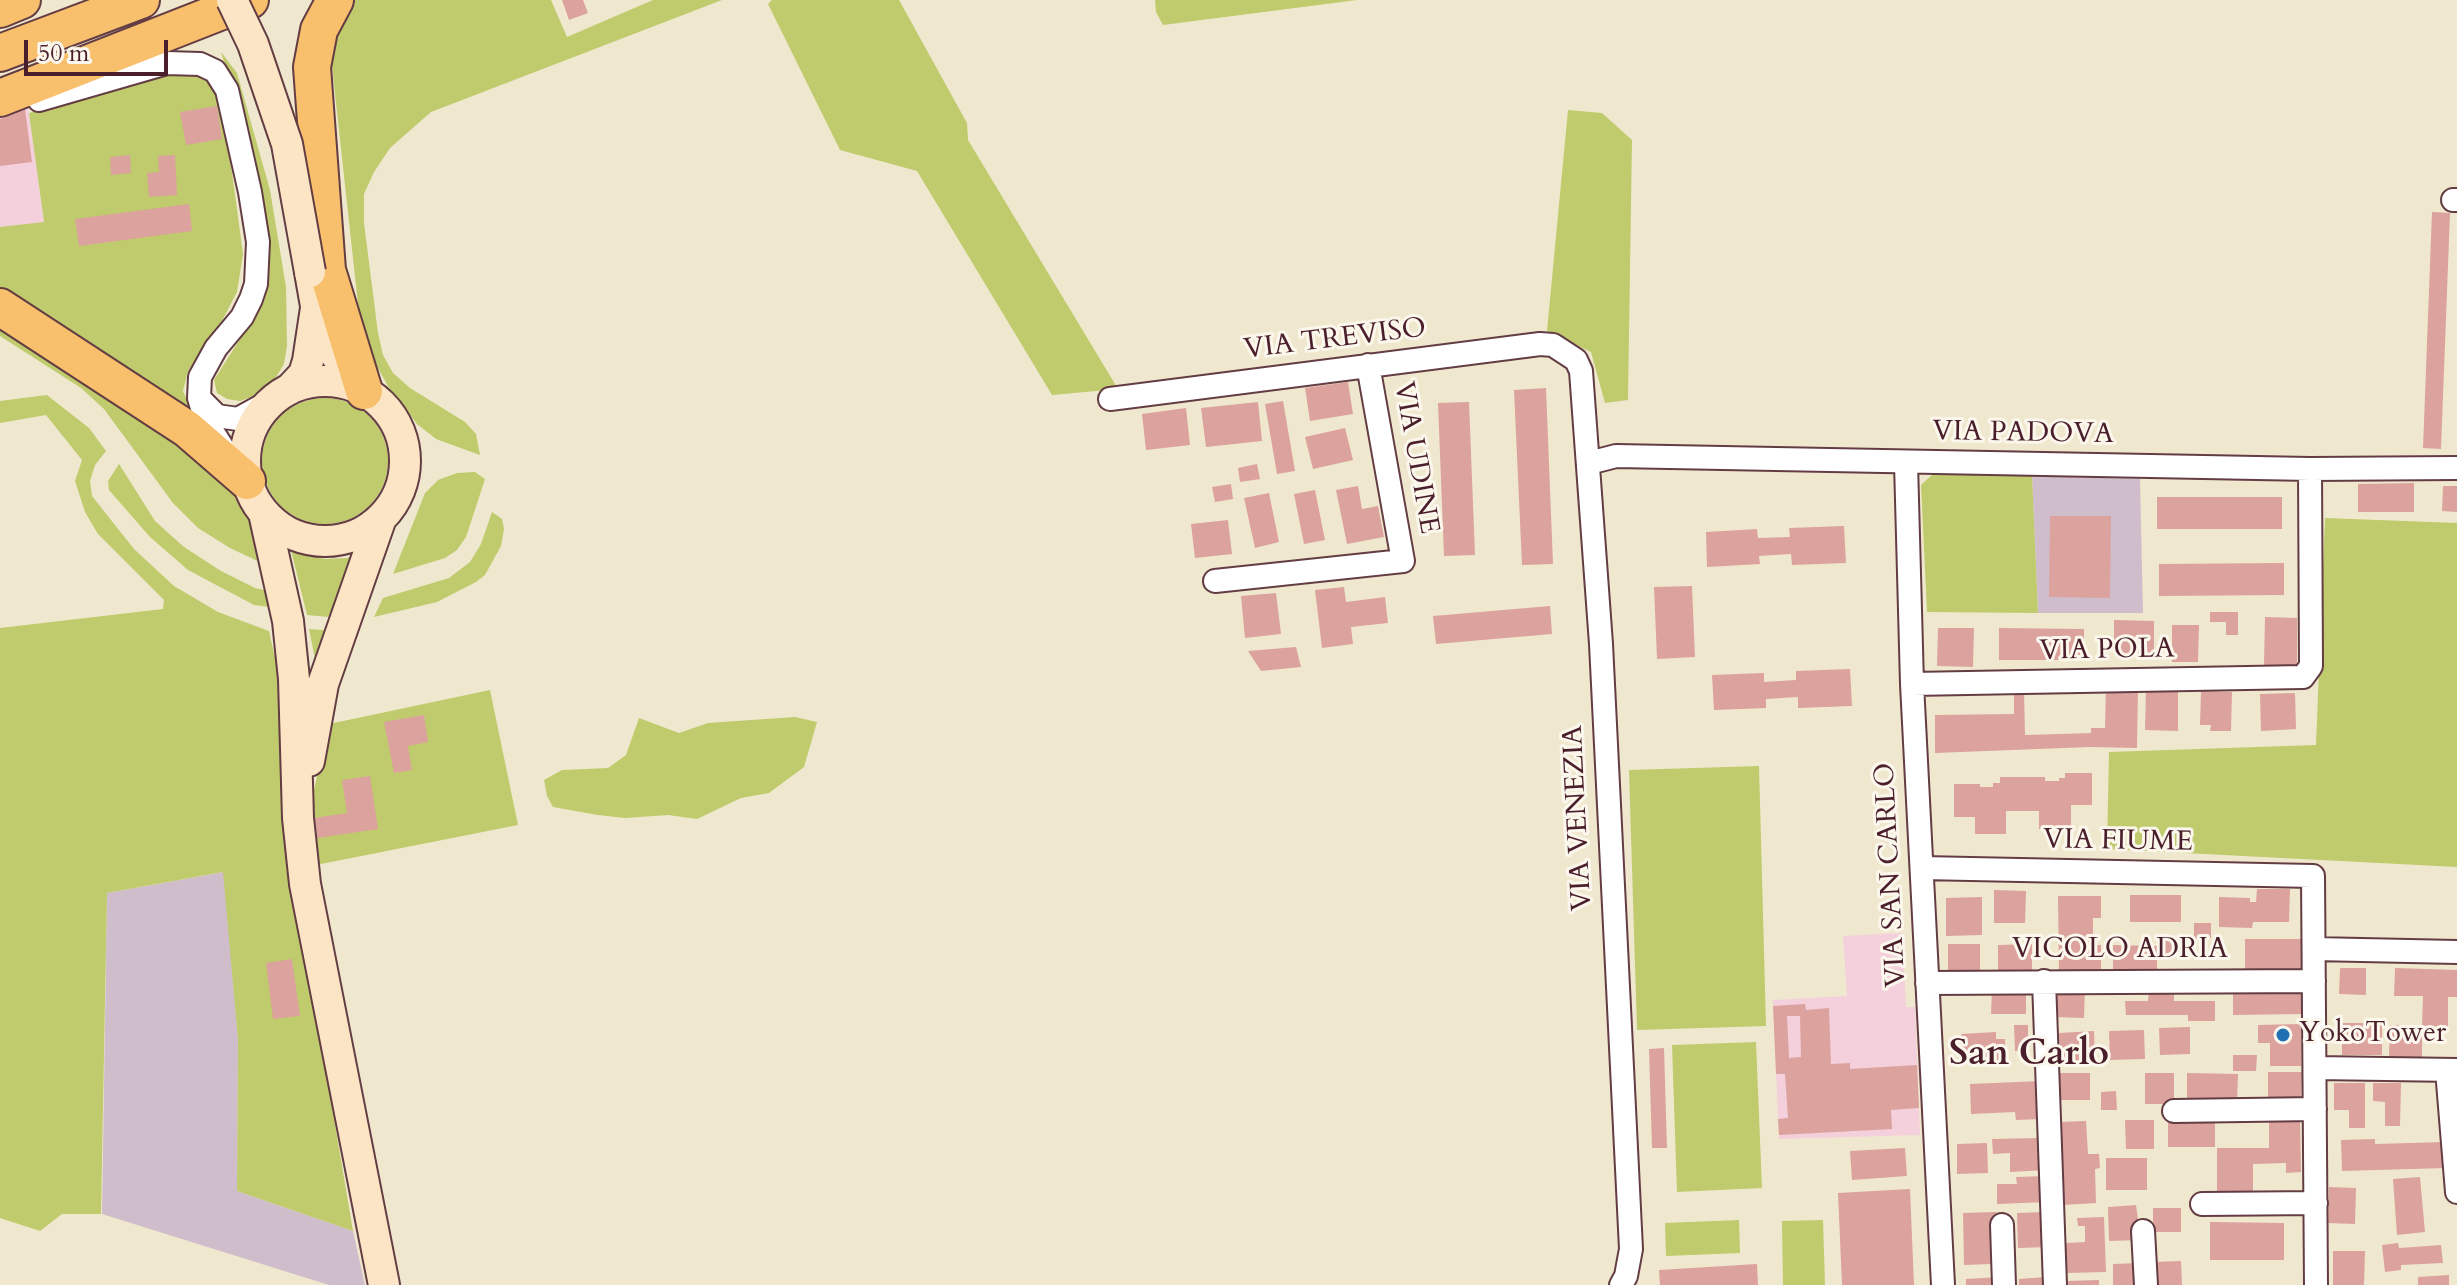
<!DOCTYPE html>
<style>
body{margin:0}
#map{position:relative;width:2457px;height:1285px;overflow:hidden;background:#f0e8ce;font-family:Cardo,serif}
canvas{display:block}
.scale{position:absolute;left:24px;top:40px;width:144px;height:36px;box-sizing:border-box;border:4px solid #4a1f2b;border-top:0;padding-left:10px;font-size:24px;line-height:28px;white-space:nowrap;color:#4a1f2b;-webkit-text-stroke:6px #fbf7ec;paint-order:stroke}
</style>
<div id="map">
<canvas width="2457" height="1285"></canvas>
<div class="scale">50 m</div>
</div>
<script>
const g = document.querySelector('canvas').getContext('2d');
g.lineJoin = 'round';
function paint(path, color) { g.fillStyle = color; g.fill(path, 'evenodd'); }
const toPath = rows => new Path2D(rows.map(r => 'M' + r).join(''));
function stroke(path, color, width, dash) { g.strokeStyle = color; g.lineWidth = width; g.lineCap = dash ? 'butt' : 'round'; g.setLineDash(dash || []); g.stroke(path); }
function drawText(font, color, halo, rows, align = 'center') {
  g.font = font + ' Cardo,serif'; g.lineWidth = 6; g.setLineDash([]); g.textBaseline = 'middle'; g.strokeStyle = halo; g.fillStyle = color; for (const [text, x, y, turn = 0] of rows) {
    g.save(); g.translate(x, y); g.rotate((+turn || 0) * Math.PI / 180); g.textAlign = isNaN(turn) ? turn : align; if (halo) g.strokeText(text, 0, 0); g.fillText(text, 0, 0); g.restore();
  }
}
const built = toPath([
 [27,99,44,223,0,227,0,109],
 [1902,933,1906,1007,1915,1007,1920,1135,1779,1139,1773,1000,1847,996,1843,936]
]);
const industrial = toPath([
 [2032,476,2140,479,2143,613,2038,613],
 [224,872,238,1040,237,1191,353,1231,365,1285,329,1285,102,1214,107,893]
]);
const green = toPath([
 [352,0,551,0,567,37,653,0,722,0,431,112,390,148,374,172,364,194,364,223,378,333,383,355,393,373,410,388,465,422,476,434,480,455,436,439,417,424,389,388,369,352,358,304,332,66,337,34],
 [772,0,899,0,967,123,968,140,1118,389,1052,395,917,171,840,150,768,4],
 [1155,0,1357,0,1163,25,1156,12],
 [221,52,237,73,270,190,286,287,287,346,284,364,273,382,257,395,240,401,227,399,217,393,214,380,264,301,268,285,270,244,262,191],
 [173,74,200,75,212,82,216,93,229,150,243,254,237,292,223,319,188,371,183,391,197,422,0,294,0,227,44,222,29,113],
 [1568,110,1602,113,1632,140,1628,400,1605,403,1591,352,1547,331],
 [0,320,208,459,236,490,253,519,264,564,230,548,198,528,173,503,104,409,81,388,0,336],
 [47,395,89,428,106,451,95,465,90,481,92,496,134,549,174,586,218,612,269,631,278,671,290,859,353,1231,237,1191,238,1040,223,872,107,893,101,1214,62,1214,40,1231,0,1218,0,628,163,609,164,600,98,534,85,512,75,481,82,460,46,415,0,423,0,401],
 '262 461a63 63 0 1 1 126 0a63 63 0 1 1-126 0Z',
 [119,464,155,521,184,547,221,571,255,588,268,591,269,607,254,605,188,570,150,537,109,490,108,481],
 [475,472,485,479,466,537,457,550,445,558,393,574,425,493,438,480,457,473],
 [1934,473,2032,476,2038,613,1927,612,1921,485],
 [492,512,502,519,504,529,501,546,485,575,476,582,437,602,374,617,383,598,449,578,470,562,481,544],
 [2325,518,2457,523,2457,867,2107,849,2109,752,2316,745],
 [291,550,325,559,347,558,364,551,340,618,307,615],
 [309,629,335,631,317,669],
 [490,690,518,825,316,865,308,816,329,724],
 [795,717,817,722,804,767,769,793,741,798,697,819,668,815,625,818,598,815,553,807,547,796,544,780,562,770,608,768,626,755,639,718,679,733,708,723],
 [1759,766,1766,1026,1637,1030,1629,770],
 [1756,1042,1762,1188,1677,1192,1672,1045],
 [1739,1220,1740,1253,1666,1256,1665,1223],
 [1823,1220,1825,1285,1783,1285,1782,1221]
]);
const building = toPath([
 [562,0,583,0,588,13,569,20],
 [217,106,222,139,186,145,180,112],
 [25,109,32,162,0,166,0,119],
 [130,155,131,173,111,175,110,157],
 [175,155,177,195,149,197,147,173,159,172,158,156],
 [189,204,192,231,79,246,75,219],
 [2432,212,2450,213,2441,449,2423,448],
 [1348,382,1353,414,1310,421,1305,388],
 [1546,388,1553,564,1522,565,1514,390],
 [1283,401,1295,471,1277,474,1265,404],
 [1258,402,1262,441,1206,447,1201,408],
 [1469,402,1475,555,1444,556,1438,403],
 [1186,408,1190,445,1146,450,1142,414],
 [1345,428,1353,460,1313,469,1305,437],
 [1257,464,1260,479,1240,482,1238,468],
 [2414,483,2414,512,2358,512,2358,484],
 [1231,484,1233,499,1215,502,1212,487],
 [1358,486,1362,509,1378,506,1384,537,1347,544,1336,490],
 [2443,486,2457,486,2457,512,2442,511],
 [1315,490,1325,540,1304,544,1294,494],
 [1269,493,1279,542,1255,548,1244,498],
 [2157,497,2282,497,2282,529,2157,529],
 [2050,516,2111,516,2110,598,2049,597],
 [1228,520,1232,554,1195,558,1191,524],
 [1844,526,1846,563,1792,565,1791,554,1759,556,1760,564,1707,567,1706,532,1757,529,1758,538,1790,537,1789,528],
 [2284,563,2284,595,2159,596,2159,564],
 [1692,586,1695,657,1657,659,1654,587],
 [1344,587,1346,602,1385,597,1388,623,1351,627,1353,644,1322,648,1315,590],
 [1276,593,1281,634,1245,638,1241,596],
 [1550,606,1552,634,1436,644,1433,616],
 [2210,612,2238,612,2238,635,2226,635,2226,622,2210,622],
 [2265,617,2297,618,2297,665,2264,665],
 [2114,620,2154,621,2154,654,2114,653],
 [2172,625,2199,625,2198,662,2172,662],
 [1938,628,1974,628,1973,667,1937,666],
 [1999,628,2084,629,2084,660,1999,660],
 [1296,647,1301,667,1261,671,1248,651],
 [1850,669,1852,706,1798,708,1798,697,1766,699,1766,708,1714,710,1712,675,1764,673,1764,682,1796,680,1796,671],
 [2106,687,2138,688,2137,748,2090,747,1935,753,1935,715,2014,714,2014,691,2024,691,2025,735,2091,733,2091,728,2105,728],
 [2146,688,2178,688,2178,731,2145,730],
 [2201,691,2232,692,2231,731,2210,731,2211,725,2200,725],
 [2295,693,2296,729,2261,731,2260,694],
 [424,715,428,742,408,746,412,770,394,773,384,722],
 [2065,773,2092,773,2092,805,2071,805,2071,829,2039,829,2039,811,2006,811,2006,834,1975,834,1975,817,1954,817,1954,784,1980,784,1980,787,1993,787,1993,783,2000,783,2000,777,2045,777,2045,781,2059,781,2059,778,2065,778],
 [370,776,378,829,317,838,314,818,347,813,342,780],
 [2257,889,2290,889,2289,922,2253,922,2252,928,2219,927,2219,897,2250,898,2250,902,2256,902],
 [1994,890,2026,891,2025,923,1994,923],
 [2130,895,2181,895,2181,922,2130,922],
 [2058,896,2101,896,2101,918,2093,918,2093,945,2101,945,2101,974,2059,975],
 [1982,897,1982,935,1946,936,1946,898],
 [2194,923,2211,923,2211,938,2194,939],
 [2164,939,2177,939,2177,956,2164,955],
 [2245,939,2302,939,2302,973,2245,973],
 [1948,944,1980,944,1980,973,1948,974],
 [2032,944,2032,973,1998,973,1998,945],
 [2113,945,2157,946,2157,973,2113,972],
 [292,959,300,1016,273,1019,266,963],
 [2340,968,2366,968,2366,995,2339,994],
 [2395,968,2457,970,2457,997,2448,997,2448,1027,2422,1026,2423,996,2394,996],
 [2053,986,2085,987,2084,1018,2053,1017],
 [2174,987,2174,1001,2215,1001,2215,1021,2188,1021,2188,1015,2126,1015,2125,1001,2148,1001,2149,988],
 [2301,988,2301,1014,2233,1015,2233,989],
 [1992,989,2026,989,2026,1014,1991,1014],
 [1805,1004,1806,1010,1829,1008,1831,1064,1850,1063,1850,1069,1917,1065,1919,1108,1891,1110,1892,1129,1779,1135,1778,1119,1788,1118,1785,1074,1776,1074,1773,1006],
 [1787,1016,1800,1016,1801,1057,1789,1058],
 [2342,1023,2382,1023,2382,1055,2342,1055],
 [2301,1024,2301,1066,2270,1066,2270,1043,2258,1043,2258,1025],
 [2014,1025,2028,1025,2028,1051,2015,1051],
 [2390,1025,2422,1026,2422,1058,2389,1057],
 [2190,1027,2190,1054,2160,1055,2159,1028],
 [2144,1030,2145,1059,2110,1060,2109,1031],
 [2094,1031,2095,1060,2060,1062,2059,1033],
 [1996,1032,1996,1039,2005,1039,2006,1061,1962,1063,1961,1034],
 [1664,1048,1667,1148,1652,1148,1649,1049],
 [2233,1055,2257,1055,2256,1071,2233,1071],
 [2268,1072,2302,1072,2301,1101,2268,1101],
 [2058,1073,2090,1073,2090,1100,2057,1100],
 [2145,1073,2174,1073,2174,1104,2145,1104],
 [2187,1073,2238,1074,2237,1105,2187,1104],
 [2041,1081,2042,1119,2016,1120,2015,1112,1971,1114,1970,1084],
 [2334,1083,2365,1083,2365,1128,2349,1128,2349,1110,2334,1110],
 [2373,1083,2401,1083,2400,1126,2385,1126,2385,1102,2373,1101],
 [2116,1091,2117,1110,2101,1110,2101,1092],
 [2125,1120,2154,1120,2154,1149,2126,1149],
 [2168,1120,2215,1120,2215,1147,2168,1147],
 [2269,1120,2300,1120,2301,1172,2286,1173,2286,1163,2253,1164,2253,1198,2217,1199,2217,1148,2269,1148],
 [2086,1121,2088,1154,2099,1154,2100,1168,2095,1169,2096,1203,2063,1205,2059,1122],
 [2038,1138,2038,1147,2046,1146,2047,1170,2010,1172,2010,1153,1993,1154,1992,1139],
 [2375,1139,2375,1144,2445,1142,2446,1168,2342,1171,2341,1140],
 [1987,1143,1988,1173,1957,1174,1957,1144],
 [1905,1148,1907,1176,1852,1180,1850,1151],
 [2106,1158,2147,1158,2147,1190,2106,1190],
 [2046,1176,2047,1202,1997,1204,1997,1184,2017,1184,2016,1177],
 [2420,1177,2425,1232,2397,1235,2393,1179],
 [2329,1187,2356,1188,2355,1224,2328,1223],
 [1910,1189,1914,1285,1842,1285,1838,1193],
 [2136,1205,2141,1240,2109,1241,2108,1207],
 [2153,1208,2181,1208,2181,1232,2153,1232],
 [1996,1212,1997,1245,1991,1245,1991,1264,1964,1265,1963,1213],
 [2046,1212,2048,1247,2018,1248,2017,1213],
 [2104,1217,2106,1272,2067,1273,2065,1243,2085,1242,2085,1226,2078,1226,2077,1218],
 [2210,1222,2284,1223,2284,1260,2210,1260],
 [2398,1243,2399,1248,2441,1245,2443,1263,2401,1265,2401,1270,2385,1272,2382,1245],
 [2333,1251,2365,1251,2364,1285,2333,1285],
 [2181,1261,2182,1285,2154,1285,2153,1262],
 [2141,1263,2141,1285,2113,1285,2113,1264],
 [1757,1264,1758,1285,1660,1285,1659,1270],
 [2449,1275,2449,1285,2418,1285,2418,1277],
 [1999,1277,1999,1285,1966,1285,1966,1279],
 [2046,1277,2046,1285,2019,1285,2019,1279],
 [2099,1280,2099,1285,2067,1285,2066,1281]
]);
const minor = toPath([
 [39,100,167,63,200,64,215,71,227,90,250,192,258,242,256,284,251,299,242,317,216,348,200,377,199,398,206,421,223,448],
 [2453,200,2457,200],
 [200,399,217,416,238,419,278,397],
 [1110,399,1540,344,1553,345,1576,360,1581,371,1601,644,1631,1249,1626,1276,1621,1285],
 [1589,463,1616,456,2310,469,2457,468],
 [1906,463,1912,684,1943,1285],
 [1215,581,1403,561,1368,365],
 [1912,684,2303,677,2311,666,2310,469],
 [1922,868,2313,876,2316,1285],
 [2314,949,2457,952],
 [2044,981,2055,1285],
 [1927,983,2314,981],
 [2315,1068,2457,1070],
 [2447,1070,2457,1192],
 [2174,1111,2315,1109],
 [2202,1204,2316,1203],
 [2002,1225,2004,1285],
 [2143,1231,2146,1285]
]);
const secondary = toPath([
 [310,272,316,306,336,355,346,368],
 '245 461a80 80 0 1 1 160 0a80 80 0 1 1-160 0Z',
 [290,389,304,374,308,361,316,308],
 [264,513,288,621,294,679,298,818,305,884,384,1285],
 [309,761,323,684,381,518]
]);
const trunk = toPath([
 [335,0,319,30,312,67,327,270,364,391],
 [0,9,22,0],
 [0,53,141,0],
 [0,98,250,0],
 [0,307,187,429,247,481]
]);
const secondaryBridge = toPath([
 [232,0,253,44,287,144,310,272]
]);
const markers = [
 [2283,1035,8,"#1f6fb2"]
];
const streetNames = [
 ["VIA TREVISO",1335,340,-7],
 ["VIA PADOVA",2023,434,1],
 ["VIA UDINE",1415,458,80],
 ["VIA POLA",2107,651,-1],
 ["VIA VENEZIA",1579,818,-93],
 ["VIA FIUME",2118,842,1],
 ["VIA SAN CARLO",1892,875,-93],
 ["VICOLO ADRIA",2120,951]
];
const poiNames = [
 ["YokoTower",2299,1035]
];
const districtNames = [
 ["San Carlo",2029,1056]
];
paint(built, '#f4cfdc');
paint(industrial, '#d0bdcc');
paint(green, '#bfcb6c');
paint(building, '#dca29d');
stroke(minor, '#633d43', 26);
stroke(secondary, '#633d43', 34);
stroke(trunk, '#633d43', 40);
stroke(minor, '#fff', 22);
stroke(secondary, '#fce5c4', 30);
stroke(trunk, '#f8bf6c', 36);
stroke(secondaryBridge, '#633d43', 34, []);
stroke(secondaryBridge, '#fce5c4', 30);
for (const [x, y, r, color] of markers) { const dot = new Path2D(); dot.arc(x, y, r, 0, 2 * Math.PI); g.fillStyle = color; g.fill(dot); stroke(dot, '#fbf7ec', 3); }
drawText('28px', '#4a1f2b', '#fbf7ec', streetNames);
drawText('28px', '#4a1f2b', '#fbf7ec', poiNames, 'left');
drawText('bold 36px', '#4a1f2b', '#fbf7ec', districtNames);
</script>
